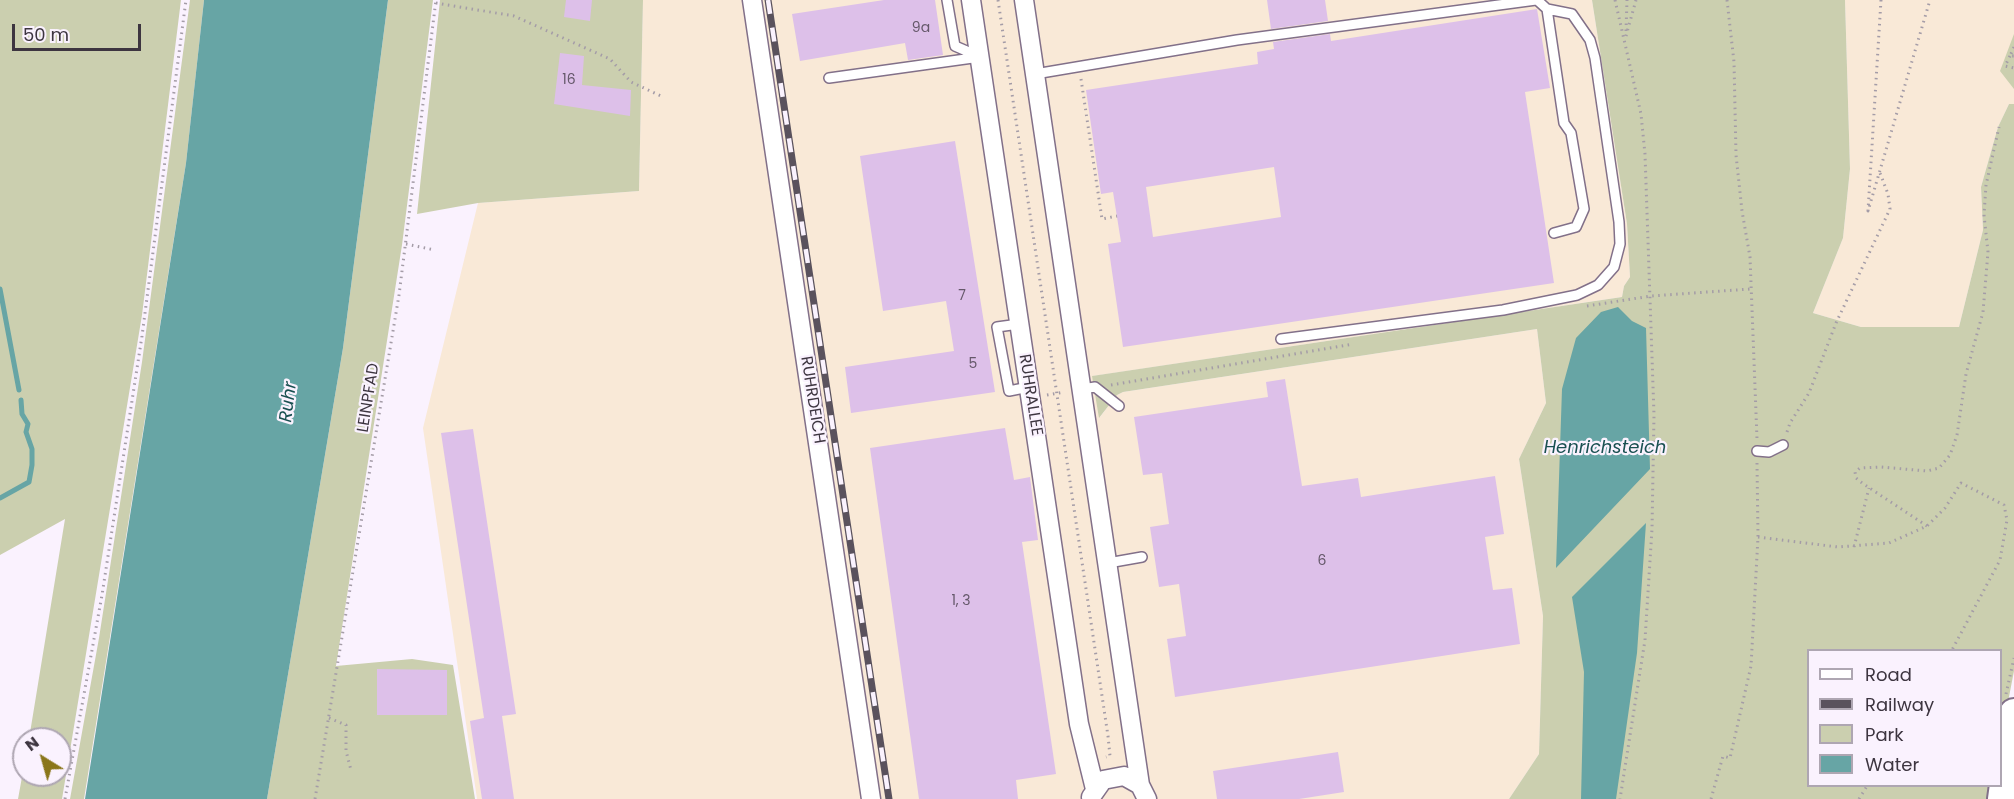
<!DOCTYPE html>
<style>
body{margin:0}
#map{position:relative;width:2014px;height:799px;overflow:hidden;background:#faf2fe;font-family:Poppins,sans-serif}
canvas{display:block}
.legend{position:absolute;left:1807px;top:649px;width:195px;height:138px;box-sizing:border-box;background:#faf2fe;border:2px solid #aea6b2;margin:0;padding:8px 10px;list-style:none;font-size:18px;color:#3d3540}
.legend li{display:flex;align-items:center;gap:12px;height:30px}
.legend b{width:30px;border:2px solid #aea6b2}
.north{position:absolute;left:12px;top:727px;width:60px;height:60px;box-sizing:border-box;background:#faf2fe;border:2px solid #aea6b2;border-radius:50%;rotate:323deg;font-size:16px;font-weight:700;line-height:24px;text-align:center;color:#3d3540}
.north::after{content:'';display:block;margin:auto;width:21px;height:27px;background:#8a761a;clip-path:polygon(50% 0,100% 100%,50% 72%,0 100%)}
.scale{position:absolute;left:12px;top:24px;width:129px;height:27px;box-sizing:border-box;border:3px solid #3d3540;border-top:0;padding-left:8px;font-size:18px;line-height:21px;white-space:nowrap;color:#3d3540;-webkit-text-stroke:4px #faf2fe;paint-order:stroke}
</style>
<div id="map">
<canvas width="2014" height="799"></canvas>
<ul class="legend">
<li><b style="height:8px;background:#fff"></b>Road</li>
<li><b style="height:8px;background:#5a525d"></b>Railway</li>
<li><b style="height:16px;background:#cbcfaf"></b>Park</li>
<li><b style="height:16px;background:#67a5a5"></b>Water</li>
</ul>
<div class="north">N</div>
<div class="scale">50 m</div>
</div>
<script>
const g = document.querySelector('canvas').getContext('2d');
g.lineJoin = 'round';
function paint(path, color) { g.fillStyle = color; g.fill(path, 'evenodd'); }
const toPath = rows => new Path2D(rows.map(r => 'M' + r).join(''));
function stroke(path, color, width, dash) { g.strokeStyle = color; g.lineWidth = width; g.lineCap = dash ? 'butt' : 'round'; g.setLineDash(dash || []); g.stroke(path); }
function drawText(font, color, halo, rows, align = 'center') {
  g.font = font + ' Poppins,sans-serif'; g.lineWidth = 4.5; g.setLineDash([]); g.textBaseline = 'middle'; g.strokeStyle = halo; g.fillStyle = color; for (const [text, x, y, turn = 0] of rows) {
    g.save(); g.translate(x, y); g.rotate((+turn || 0) * Math.PI / 180); g.textAlign = isNaN(turn) ? turn : align; if (halo) g.strokeText(text, 0, 0); g.fillText(text, 0, 0); g.restore();
  }
}
const commercial = toPath([
 [643,0,1592,0,1627,224,1630,277,1624,286,1622,297,1093,376,1100,417,1117,395,1123,392,1537,329,1546,403,1519,459,1543,616,1539,754,1509,799,477,799,423,428,478,203,639,191],
 [1845,0,2014,0,2014,104,2009,104,1998,127,1981,187,1983,230,1959,327,1861,327,1813,313,1843,238,1850,169]
]);
const green = toPath([
 [0,0,181,0,142,315,62,799,18,799,24,766,24,775,60,775,60,739,29,739,65,519,0,555],
 [190,0,204,0,186,163,84,799,70,799,99,638,142,362],
 [388,0,433,0,402,245,336,666,412,659,453,665,475,799,267,799,343,348],
 [440,0,643,0,639,191,478,203,417,214],
 [1592,0,1845,0,1850,169,1843,238,1813,313,1861,327,1959,327,1983,230,1981,187,1998,127,2009,104,2014,104,2014,671,2001,738,2000,650,1808,650,1808,786,1994,786,1993,799,1509,799,1539,754,1543,616,1519,459,1546,403,1537,329,1123,392,1117,395,1099,418,1092,376,1622,297,1624,286,1630,277,1627,224],
 [2014,34,2014,89,2000,71]
]);
const water = toPath([
 [204,0,388,0,343,348,267,799,85,799,186,163],
 [1618,307,1632,321,1646,328,1650,469,1556,568,1562,389,1576,338,1601,312],
 [1646,523,1637,653,1616,799,1581,799,1584,672,1572,597]
]);
const stream = toPath([
 [0,289,19,390],
 [0,498,29,482,32,465,32,449,26,432,28,424,22,414,21,400]
]);
const building = toPath([
 [566,0,592,0,590,21,564,17],
 [884,0,935,0,943,55,908,60,905,43,800,61,792,14],
 [1267,0,1325,0,1328,21,1271,29],
 [1537,9,1550,88,1525,92,1554,283,1123,347,1108,244,1121,242,1113,192,1101,194,1086,90,1258,64,1257,52,1274,49,1273,42,1330,34,1331,41],
 [1274,167,1281,217,1153,237,1146,187],
 [560,53,584,56,582,85,631,90,630,116,554,104],
 [955,141,995,392,851,413,845,367,954,351,946,301,883,311,860,156],
 [1285,379,1302,486,1358,478,1361,497,1495,476,1504,534,1485,537,1493,590,1512,588,1520,644,1175,697,1167,639,1186,636,1179,584,1159,587,1150,527,1169,524,1162,473,1143,475,1134,417,1268,397,1266,382],
 [1005,428,1014,480,1030,477,1038,540,1022,542,1056,774,1016,780,1018,799,919,799,870,448],
 [473,429,516,714,502,716,514,799,482,799,470,721,484,718,441,433],
 [377,669,447,670,447,715,377,715],
 [1338,752,1344,792,1299,799,1217,799,1213,771]
]);
const path = toPath([
 [998,0,1108,736,1110,756,1106,757],
 [1615,0,1641,114,1645,154,1654,415,1652,529,1645,640,1620,799],
 [1727,0,1734,62,1736,155,1742,211,1750,257,1757,439],
 [1881,0,1868,211,1930,0],
 [436,3,514,16,610,59,631,82,661,96],
 [1626,31,1627,0],
 [1626,36,1636,0],
 [2014,47,2010,56,2014,56],
 [2010,56,2005,66,2014,68],
 [1081,79,1102,219,1117,216],
 [406,244,435,250],
 [1587,306,1651,296,1750,289],
 [1111,385,1353,344],
 [1047,395,1064,392],
 [1787,432,1790,423,1809,393,1836,323,1890,209,1888,194,1880,173],
 [1927,526,1862,483,1856,478,1855,472,1860,468,1881,467,1927,471,1939,468,1950,455,1957,435,1966,374,1983,312,1988,252,1984,215,1986,185,1999,127],
 [1758,537,1838,547,1889,543,1927,526,1945,508,1961,483,2004,505,2007,520,2000,560,1952,650],
 [1854,547,1869,488],
 [2006,694,2014,658],
 [329,718,346,725,346,751,351,770],
 [65,799,102,595,142,336,186,0],
 [315,799,399,295,436,0],
 [1711,799,1723,756,1730,758,1751,666,1758,537,1757,463],
 [1859,799,1867,786]
]);
const service = toPath([
 [947,0,955,46,978,56],
 [1537,0,1547,9,1564,123,1571,133,1584,209,1576,227,1554,233],
 [1035,74,1237,40,1536,0],
 [829,78,980,57],
 [1019,324,997,327,1009,391,1029,387],
 [1281,339,1503,310,1577,295,1598,285,1614,267,1620,244,1619,222,1595,58,1590,40,1572,14,1547,9],
 [1082,389,1095,387,1119,406],
 [1757,451,1769,452,1783,445],
 [1108,563,1142,557]
]);
const minor = toPath([
 [752,0,871,799],
 [971,0,1079,724,1095,789],
 [1024,0,1140,785],
 [1091,797,1103,780,1124,776,1140,785,1147,799]
]);
const primary = toPath([
 [2002,799,2014,713]
]);
const rail = toPath([
 [768,0,889,799]
]);
const numberNames = [
 ["9a",921,28],
 ["16",569,80],
 ["7",962,296],
 ["5",973,364],
 ["6",1322,561],
 ["1, 3",961,601]
];
const streetNames = [
 ["RUHRALLEE",1030,395,81],
 ["LEINPFAD",369,398,-81],
 ["RUHRDEICH",812,400,81]
];
const waterNames = [
 ["Ruhr",289,402,-83],
 ["Henrichsteich",1605,448]
];
paint(commercial, '#f9e9d7');
paint(green, '#cbcfaf');
paint(water, '#67a5a5');
stroke(stream, '#67a5a5', 5);
paint(building, '#ddc0e9');
stroke(service, '#827089', 12);
stroke(minor, '#827089', 21);
stroke(primary, '#827089', 32);
stroke(path, '#a49ca7', 3, [1.5, 4.5]);
stroke(service, '#fff', 9);
stroke(minor, '#fff', 18);
stroke(primary, '#fff', 28);
stroke(rail, '#5a525d', 7);
stroke(rail, '#faf2fe', 4.5, [14]);
drawText('14px', '#65586a', null, numberNames);
drawText('16px', '#3d3540', '#faf2fe', streetNames);
drawText('italic 18px', '#195051', '#faf2fe', waterNames);
</script>
